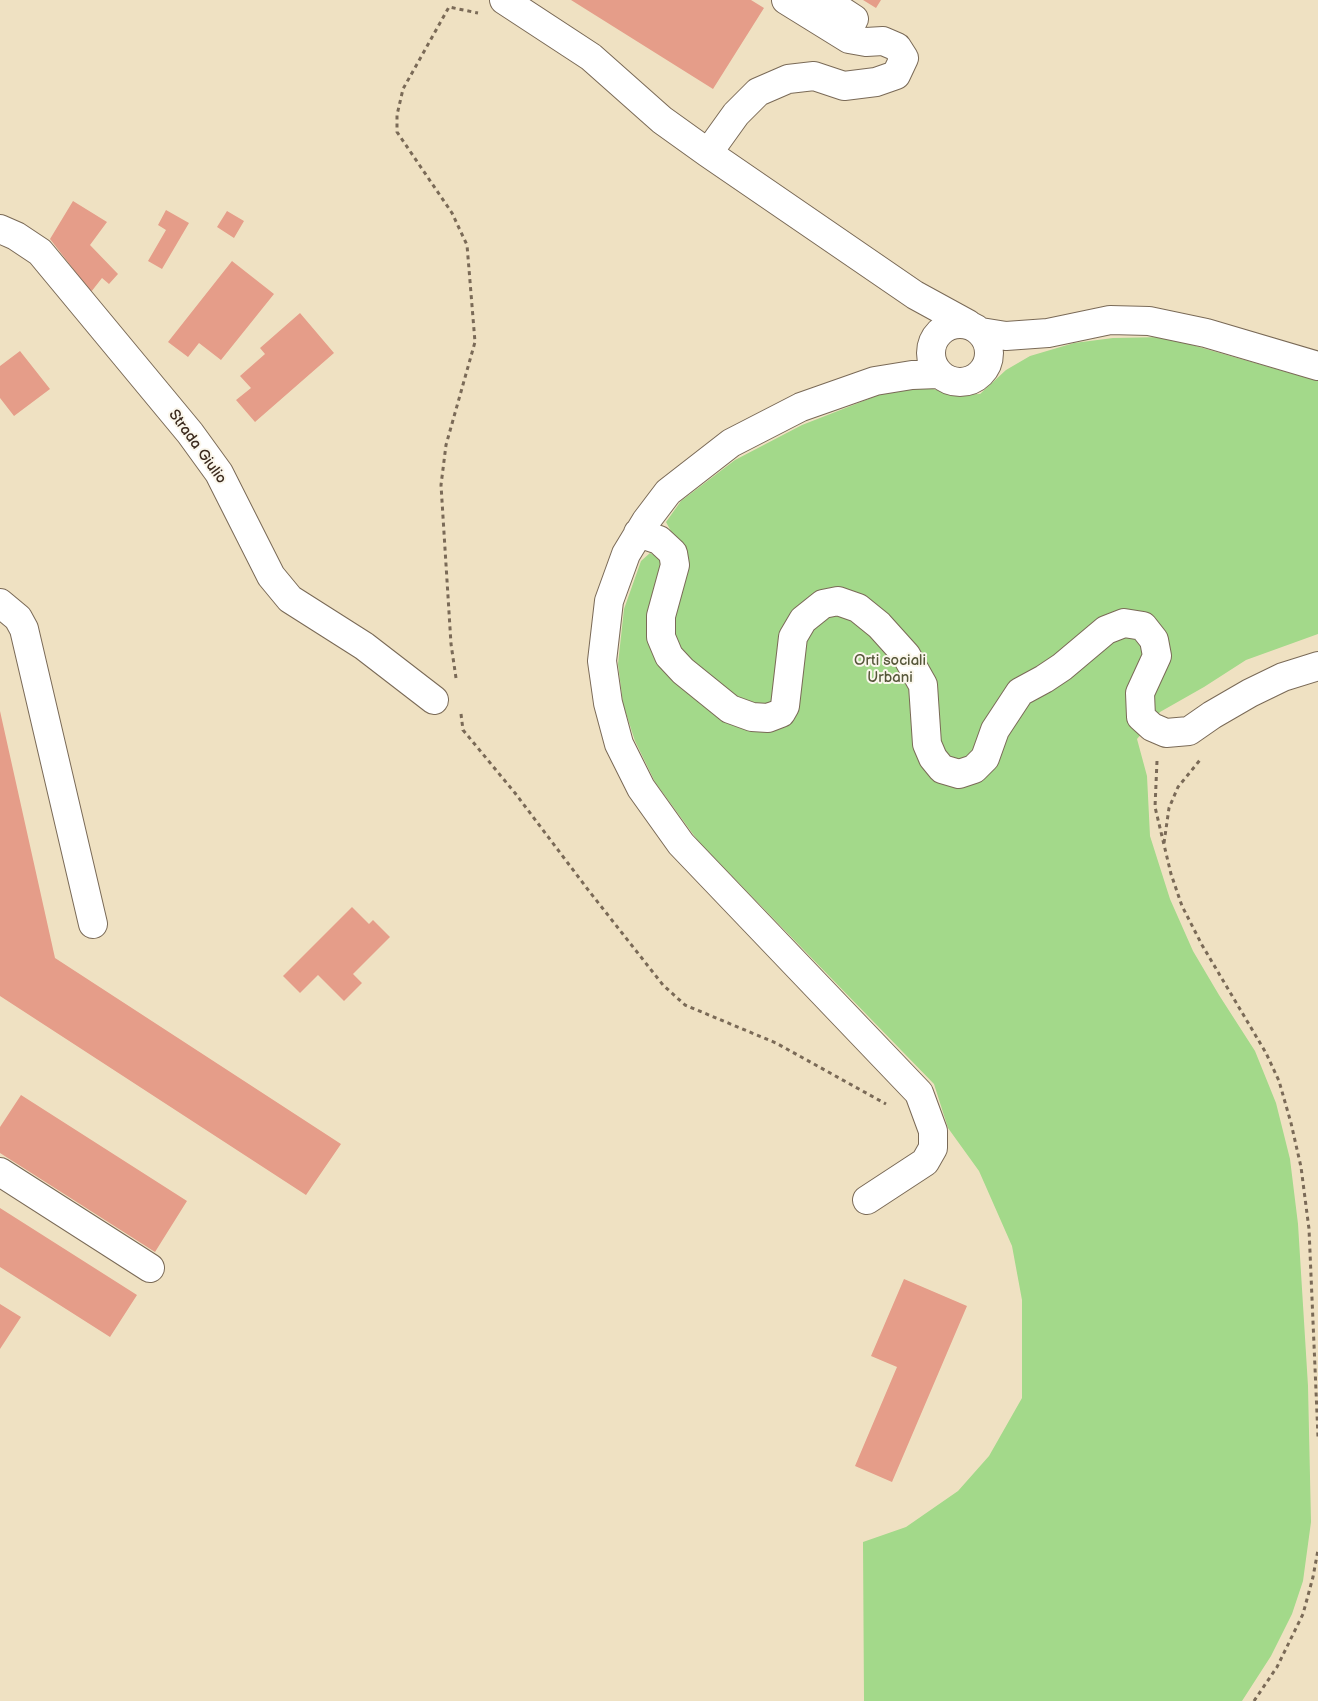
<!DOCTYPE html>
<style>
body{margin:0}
canvas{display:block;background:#efe1c2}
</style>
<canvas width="1318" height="1701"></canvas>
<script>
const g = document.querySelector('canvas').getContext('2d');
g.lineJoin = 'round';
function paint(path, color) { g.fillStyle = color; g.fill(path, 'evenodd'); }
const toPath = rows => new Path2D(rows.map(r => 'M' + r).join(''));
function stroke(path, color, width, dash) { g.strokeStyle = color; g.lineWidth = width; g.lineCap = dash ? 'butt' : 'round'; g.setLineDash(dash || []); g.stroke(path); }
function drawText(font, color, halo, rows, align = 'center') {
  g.font = font + ' "Balsamiq Sans",sans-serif'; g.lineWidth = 4; g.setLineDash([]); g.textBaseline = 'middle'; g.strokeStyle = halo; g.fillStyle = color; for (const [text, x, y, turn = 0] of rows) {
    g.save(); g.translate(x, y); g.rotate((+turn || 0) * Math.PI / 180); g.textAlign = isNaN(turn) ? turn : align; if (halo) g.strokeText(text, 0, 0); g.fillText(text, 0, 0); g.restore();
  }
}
const green = toPath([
 [1164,337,1318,381,1318,634,1246,660,1204,687,1160,712,1137,739,1147,776,1150,836,1170,899,1193,951,1219,995,1255,1051,1276,1103,1290,1159,1298,1224,1308,1386,1311,1522,1303,1581,1292,1614,1271,1656,1242,1701,864,1701,863,1542,906,1527,958,1491,989,1456,1022,1398,1022,1300,1012,1246,979,1171,948,1128,934,1084,698,841,655,782,635,741,623,704,618,664,624,609,641,561,650,553,660,558,672,533,666,522,681,501,735,460,802,425,889,391,910,387,929,388,957,395,980,394,1006,370,1030,356,1074,343,1113,338]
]);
const building = toPath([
 [571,0,751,0,764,8,713,89],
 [863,0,881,0,876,8],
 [73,201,107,222,90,245,118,274,109,284,102,278,91,292,50,239],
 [166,210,189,223,162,269,148,261,166,230,158,225],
 [227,211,244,221,234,238,217,227],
 [232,261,274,294,221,360,199,343,188,357,168,342],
 [300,313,334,353,255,422,236,400,251,388,240,376,265,354,260,348],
 [20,351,50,389,14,416,0,398,0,366],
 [0,711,55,958,341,1144,306,1195,0,996],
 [352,907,369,924,373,920,390,937,353,974,362,983,344,1001,318,975,300,993,283,976],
 [21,1095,187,1201,155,1252,0,1153,0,1127],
 [0,1208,137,1295,110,1337,0,1267],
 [904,1279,967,1306,892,1482,855,1466,897,1367,871,1356],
 [0,1304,21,1317,0,1349]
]);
const path = toPath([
 [456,678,451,644,441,485,446,445,475,342,467,245,452,213,397,132,397,115,403,89,449,7,478,13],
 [461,714,463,730,515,793,589,891,663,985,685,1005,776,1043,886,1104],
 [1157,761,1155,807,1171,874,1182,906,1202,945,1266,1053,1279,1081,1291,1123,1301,1167,1309,1229,1318,1437],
 [1164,843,1169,808,1178,787,1200,760],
 [1254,1701,1277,1667,1303,1614,1313,1577,1318,1550]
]);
const minor = toPath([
 [504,0,591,57,662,120,708,153,915,295,968,324],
 [825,0,854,19],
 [708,153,736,114,758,92,788,79,814,76,844,86,876,82,896,75,904,58,897,47,883,41,866,42,849,39,786,0],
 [0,229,16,236,40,252,190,433,219,473,271,576,290,599,364,646,434,700],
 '931 353a29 29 0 1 1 58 0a29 29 0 1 1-58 0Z',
 [981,332,1006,336,1048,333,1110,320,1149,321,1206,333,1318,366],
 [638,533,659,540,673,553,675,565,661,616,661,637,669,656,683,671,730,709,752,717,768,718,781,713,785,706,793,637,803,620,823,604,838,601,858,608,879,625,906,655,923,685,927,744,933,758,942,769,959,774,974,769,985,758,995,730,1020,692,1044,679,1062,667,1106,630,1124,623,1143,626,1154,640,1157,656,1140,693,1141,717,1152,727,1166,733,1189,731,1212,715,1250,693,1283,677,1318,666],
 [0,603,18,618,24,629,93,924],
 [0,1172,150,1268],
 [867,1200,925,1162,933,1148,933,1131,919,1093,681,844,641,788,619,744,608,703,602,661,609,601,626,554,646,521,668,492,731,443,801,407,875,381,912,375,938,374]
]);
const streetNames = [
 ["Strada Giulio",197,447,54]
];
const parkNames = [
 ["Orti sociali",890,661],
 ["Urbani",890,678]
];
paint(green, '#a3d98a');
paint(building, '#e59d89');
stroke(minor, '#7a6a57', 30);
stroke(path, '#7a6a57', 3, [4, 4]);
stroke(minor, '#fff', 28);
drawText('15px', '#3b2a1e', '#fbf7ec', streetNames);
drawText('15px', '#555639', '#fbf7ec', parkNames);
</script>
